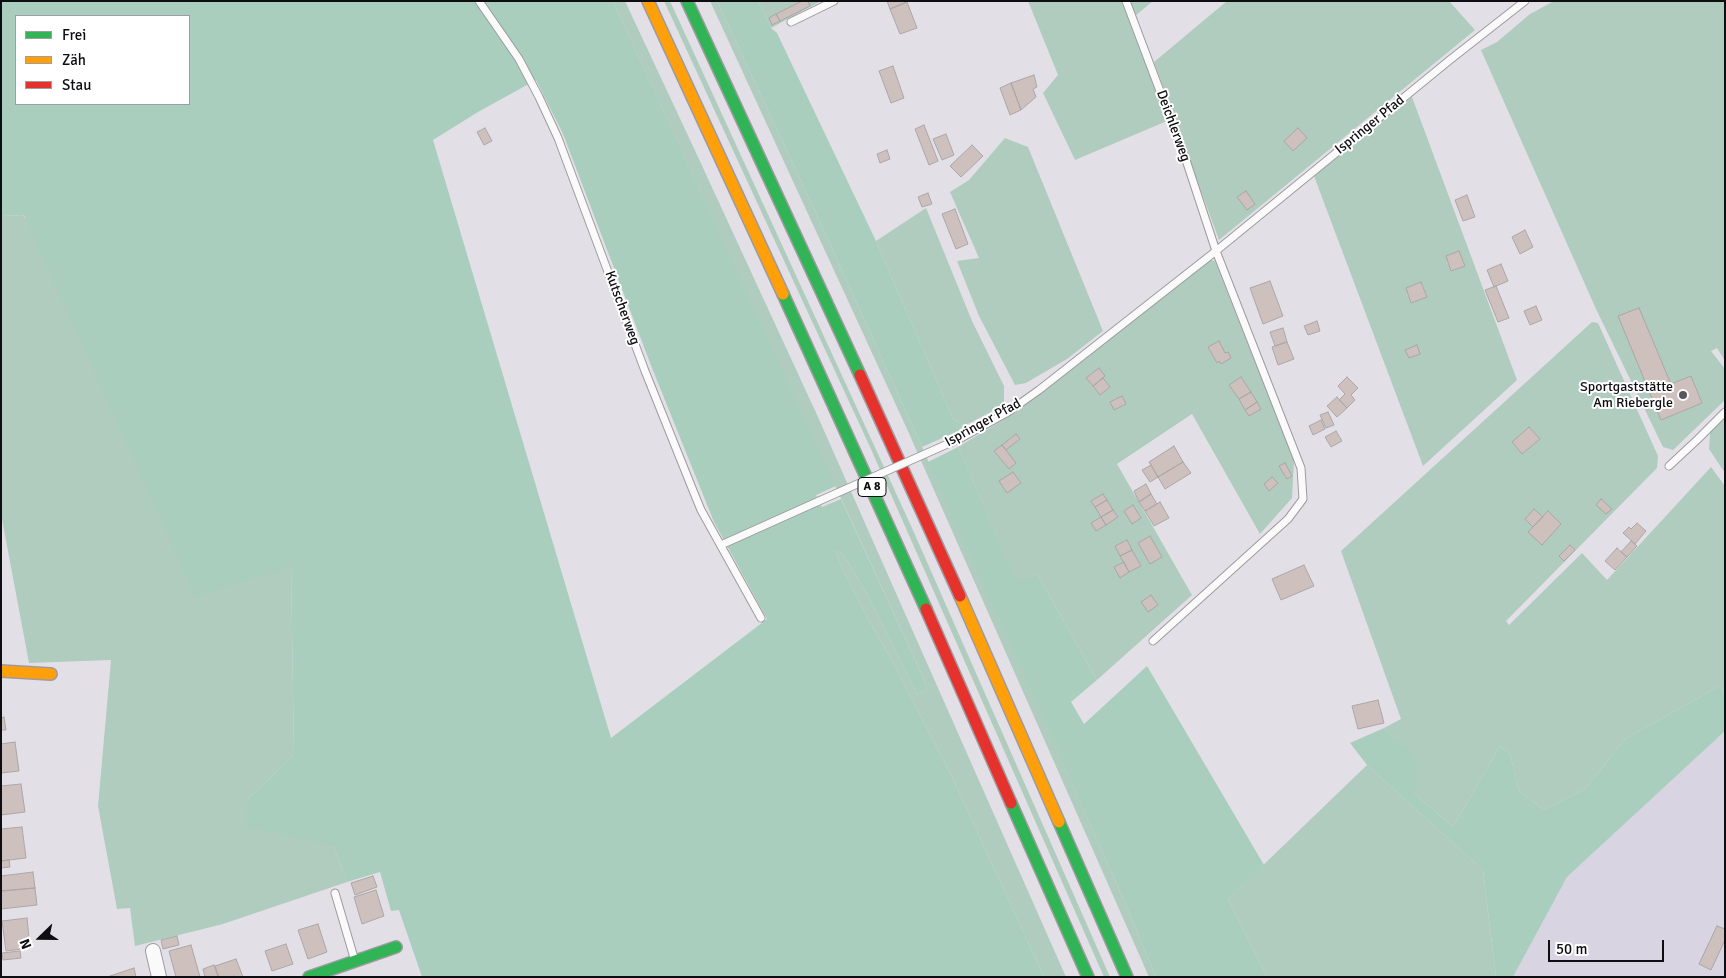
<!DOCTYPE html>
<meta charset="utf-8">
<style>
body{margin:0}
#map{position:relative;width:1726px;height:978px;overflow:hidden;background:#e2e0e6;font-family:Signika,sans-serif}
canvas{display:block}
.frame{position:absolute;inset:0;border:2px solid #0e0d11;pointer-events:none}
.legend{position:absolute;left:15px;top:15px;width:175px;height:90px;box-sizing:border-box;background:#fff;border:1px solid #9f9ea0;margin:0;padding:6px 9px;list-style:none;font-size:15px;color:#0e0d11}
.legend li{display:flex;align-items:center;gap:10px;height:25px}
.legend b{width:25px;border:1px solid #9f9ea0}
.north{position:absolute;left:15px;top:913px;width:50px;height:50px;-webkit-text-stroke:4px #fff;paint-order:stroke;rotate:248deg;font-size:14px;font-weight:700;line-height:20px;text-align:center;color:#0e0d11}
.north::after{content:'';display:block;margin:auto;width:18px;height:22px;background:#0e0d11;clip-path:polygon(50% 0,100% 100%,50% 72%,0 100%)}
.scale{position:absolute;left:1548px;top:940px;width:116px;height:22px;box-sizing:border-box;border:2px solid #0e0d11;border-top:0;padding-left:6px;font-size:15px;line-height:18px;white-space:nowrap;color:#0e0d11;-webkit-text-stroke:4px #fff;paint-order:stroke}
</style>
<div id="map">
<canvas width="1726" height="978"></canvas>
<div class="frame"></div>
<ul class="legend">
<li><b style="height:6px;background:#30b455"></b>Frei</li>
<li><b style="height:6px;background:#ff9f0a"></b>Zäh</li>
<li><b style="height:6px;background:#e5322d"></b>Stau</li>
</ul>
<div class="north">N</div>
<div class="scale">50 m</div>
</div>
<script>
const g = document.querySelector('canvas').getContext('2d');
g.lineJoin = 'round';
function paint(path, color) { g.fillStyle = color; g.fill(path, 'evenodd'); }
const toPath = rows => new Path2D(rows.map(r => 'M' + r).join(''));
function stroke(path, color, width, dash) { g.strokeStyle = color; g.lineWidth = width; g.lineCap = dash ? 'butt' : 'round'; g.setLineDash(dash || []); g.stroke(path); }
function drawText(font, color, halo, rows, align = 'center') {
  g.font = font + ' Signika,sans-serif'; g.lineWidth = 4; g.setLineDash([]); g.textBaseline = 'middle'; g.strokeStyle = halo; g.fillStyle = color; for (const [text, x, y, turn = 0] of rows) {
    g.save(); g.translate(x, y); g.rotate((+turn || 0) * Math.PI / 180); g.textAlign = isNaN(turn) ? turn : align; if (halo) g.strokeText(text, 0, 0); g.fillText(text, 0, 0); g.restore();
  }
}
const built = toPath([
 [1725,731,1725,977,1513,977,1567,877]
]);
const green = toPath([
 [613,1,625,1,698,157,818,417,1066,977,1044,977,952,777,892,661,867,617,843,570,835,550,839,550,848,562,872,603,917,694,927,690,922,675],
 [664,1,670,1,912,528,1110,977,1104,977,870,447],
 [710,1,717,1,821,224,922,447,1120,891,1156,977,1149,977,907,429],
 [758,1,821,1,771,28],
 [1028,1,1122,1,1167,121,1075,160,1043,93,1058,75],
 [1130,1,1153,1,1135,16],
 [1227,1,1449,1,1475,30,1219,240,1154,62],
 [1554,1,1725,1,1725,361,1717,348,1711,351,1725,369,1725,400,1673,450,1663,447,1596,309,1481,50,1497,42,1530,14],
 [1412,97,1517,380,1423,466,1314,176],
 [1005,138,1028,147,1103,331,1067,359,1026,383,1015,385,979,316,957,261,979,258,950,192,969,180],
 [926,208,972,321,1004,386,1004,405,964,426,953,419,876,241],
 [23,215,291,566,294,755,248,799,334,846,347,882,223,924,135,946,130,908,117,909,98,806,111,660,29,663,1,514,1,216],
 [1210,260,1215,261,1294,461,1292,498,1260,534,1192,414,1117,464,1192,595,1097,680,1037,574,1017,583,958,447,1018,411],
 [1592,322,1598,323,1658,456,1657,468,1506,621,1509,625,1582,553,1607,580,1711,467,1725,486,1725,694,1720,686,1625,739,1585,789,1544,810,1519,791,1510,754,1500,746,1453,827,1414,793,1414,758,1384,728,1401,719,1341,551],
 [1725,415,1725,473,1709,449,1710,433,1716,424],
 [1367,765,1483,870,1496,977,1267,977,1228,899]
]);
const forest = toPath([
 [1,1,613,1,836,486,816,495,822,507,841,499,922,675,927,690,917,694,872,603,848,562,839,550,835,550,843,570,867,617,892,661,952,777,1044,977,422,977,399,910,391,911,380,872,347,882,334,846,246,826,248,799,294,755,291,566,196,597,24,215,1,216],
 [16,16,189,16,189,104,16,104],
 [536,80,563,134,652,368,714,522,767,619,611,738,433,140,478,112],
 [717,1,758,1,771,28,777,33,876,241,953,419,964,426,958,431,922,447,821,224],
 [958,447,1017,582,1037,574,1097,680,1071,702,1084,724,1147,666,1264,865,1228,899,1267,977,1156,977,1120,891,928,462],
 [1720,686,1725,694,1725,731,1567,877,1513,977,1496,977,1483,870,1367,765,1350,743,1384,728,1415,758,1414,793,1453,827,1500,746,1510,754,1519,791,1544,810,1585,789,1625,739]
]);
const building = toPath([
 [802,1,808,1,810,6,780,21,776,14,802,1],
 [887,1,907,1,907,2,890,9,887,1],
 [907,2,917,28,900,34,890,9,907,2],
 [776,14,780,21,772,25,769,18,776,14],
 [893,66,904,98,891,103,879,71,893,66],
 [1034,75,1037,87,1033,89,1036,97,1021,110,1011,83,1034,75],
 [1011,83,1021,110,1010,115,1000,88,1011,83],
 [924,125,938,161,929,165,915,129,924,125],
 [485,128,492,141,484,145,477,132,485,128],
 [1298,128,1307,138,1293,151,1284,141,1298,128],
 [946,134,954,155,942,160,933,139,946,134],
 [972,145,983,156,961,177,950,166,972,145],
 [887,150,890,159,880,163,877,154,887,150],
 [1246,191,1255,204,1247,210,1237,197,1246,191],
 [928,193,932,204,922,207,918,197,928,193],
 [1467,195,1475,217,1463,221,1455,200,1467,195],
 [955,209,968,244,956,249,942,214,955,209],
 [1525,230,1533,247,1520,254,1512,237,1525,230],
 [1459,251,1465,266,1451,271,1446,256,1459,251],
 [1501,264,1508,281,1494,287,1487,270,1501,264],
 [1270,281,1283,316,1263,324,1250,288,1270,281],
 [1421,282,1427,297,1411,303,1406,288,1421,282],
 [1496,286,1509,318,1498,322,1485,290,1496,286],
 [1536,306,1542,320,1530,325,1524,311,1536,306],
 [1639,308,1671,384,1691,376,1702,403,1661,420,1618,316,1639,308],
 [1317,321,1320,331,1308,335,1304,326,1317,321],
 [1283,328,1287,342,1275,346,1270,332,1283,328],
 [1219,341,1225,353,1228,352,1231,358,1221,364,1219,361,1217,363,1208,347,1219,341],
 [1287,342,1294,359,1278,365,1272,347,1287,342],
 [1417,345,1420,354,1409,358,1405,350,1417,345],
 [1099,368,1105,376,1093,386,1086,378,1099,368],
 [1241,377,1251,392,1239,399,1229,385,1241,377],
 [1347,377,1358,388,1351,395,1355,400,1347,408,1339,400,1345,394,1338,386,1347,377],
 [1103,378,1110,387,1100,395,1093,386,1103,378],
 [1251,392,1257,402,1245,410,1239,399,1251,392],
 [1122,396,1126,404,1114,410,1110,402,1122,396],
 [1337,397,1347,408,1337,417,1327,406,1337,397],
 [1257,402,1261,409,1249,416,1245,410,1257,402],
 [1328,412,1334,425,1326,428,1320,415,1328,412],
 [1321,420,1325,429,1313,435,1309,426,1321,420],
 [1529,427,1540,439,1522,454,1512,442,1529,427],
 [1336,431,1342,441,1331,447,1325,437,1336,431],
 [1016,434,1020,439,1006,450,1002,445,1016,434],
 [1002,445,1016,463,1009,469,994,451,1002,445],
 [1174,446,1183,462,1158,477,1149,462,1174,446],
 [1183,462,1191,473,1165,489,1158,477,1183,462],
 [1285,463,1292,476,1287,479,1279,466,1285,463],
 [1151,465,1158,477,1150,482,1142,470,1151,465],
 [1013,472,1021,483,1007,493,999,481,1013,472],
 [1272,477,1278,483,1269,491,1264,484,1272,477],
 [1146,484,1151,494,1139,502,1134,491,1146,484],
 [1103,494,1107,500,1095,507,1091,501,1103,494],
 [1151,494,1157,504,1145,511,1139,502,1151,494],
 [1601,499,1612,509,1606,514,1596,505,1601,499],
 [1107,500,1113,510,1101,517,1095,507,1107,500],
 [1160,502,1169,518,1154,526,1145,511,1160,502],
 [1133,505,1141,518,1132,524,1124,511,1133,505],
 [1534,509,1543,517,1533,527,1525,519,1534,509],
 [1113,510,1118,517,1106,525,1101,517,1113,510],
 [1548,511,1561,524,1542,545,1528,532,1548,511],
 [1101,517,1106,525,1096,531,1091,523,1101,517],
 [1637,523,1646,531,1635,544,1623,533,1629,527,1631,529,1637,523],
 [1150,536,1162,557,1150,564,1138,543,1150,536],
 [1127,540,1132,550,1120,556,1115,546,1127,540],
 [1631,541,1637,546,1627,557,1621,552,1631,541],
 [1570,545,1575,550,1564,561,1559,556,1570,545],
 [1617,548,1627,557,1615,570,1605,561,1617,548],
 [1132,550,1141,566,1129,572,1120,556,1132,550],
 [1124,562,1129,572,1120,578,1114,567,1124,562],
 [1304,565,1314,586,1281,600,1272,579,1304,565],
 [1151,595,1158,605,1148,612,1141,602,1151,595],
 [1378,700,1384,723,1358,729,1352,706,1378,700],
 [4,717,6,730,1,730,1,718,4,717],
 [15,742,19,771,1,773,1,744,15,742],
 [21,784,25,812,1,815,1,786,21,784],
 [22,827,26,858,1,861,1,829,22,827],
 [9,860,10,867,1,868,1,861,9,860],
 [33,872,35,888,1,891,1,876,33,872],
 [373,876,377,887,355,895,351,883,373,876],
 [35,888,37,905,1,909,1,891,35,888],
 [376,890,384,916,362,924,354,897,376,890],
 [27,918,30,948,6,951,2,921,27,918],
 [318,924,327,952,308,959,298,930,318,924],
 [1717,926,1725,929,1725,940,1711,970,1699,964,1717,926],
 [177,936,179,945,163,949,161,940,177,936],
 [286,944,293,964,272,971,265,951,286,944],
 [191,945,200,977,176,977,169,951,191,945],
 [20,951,21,958,3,960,2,953,20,951],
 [236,959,243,977,219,977,215,966,236,959],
 [214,965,218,977,205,977,203,969,214,965],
 [134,968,136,977,107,977,134,968]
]);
const lane = toPath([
 [479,1,519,59,539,97,558,138,645,371,692,488,701,510,761,618],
 [1126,1,1186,160,1216,251,1301,468,1303,499,1288,519,1153,641],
 [791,22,834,1],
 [961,438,1008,412,1039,390,1216,251,1451,59,1525,1],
 [1669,466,1698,439,1725,412],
 [721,545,819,501],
 [335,893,355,961]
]);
const street = toPath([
 [153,951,159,977]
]);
const fast = toPath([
 [687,1,860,375],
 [783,294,926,609],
 [1011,803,1088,977],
 [1059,822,1127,977],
 [309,977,396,947]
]);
const slow = toPath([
 [648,1,783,294],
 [960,596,1059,822],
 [1,671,51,674]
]);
const jam = toPath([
 [860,375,960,596],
 [926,609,1011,803]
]);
const laneBridge = toPath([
 [819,501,961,438]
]);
const markers = [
 [1683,395,5,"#58575c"]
];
const shields = [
 [872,487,28]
];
const shieldNames = [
 ["A 8",872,487]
];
const streetNames = [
 ["Ispringer Pfad",1370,125,-39],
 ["Deichlerweg",1173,126,70],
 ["Kutscherweg",622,308,70],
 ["Ispringer Pfad",983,423,-29]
];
const poiNames = [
 ["Sportgaststätte",1673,387],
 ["Am Riebergle",1673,403]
];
paint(built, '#d8d4e1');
paint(green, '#afccbe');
paint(forest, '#a9cebd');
paint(building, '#cdc0bd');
stroke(building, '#aaa7a9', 1);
stroke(lane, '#9d9ba0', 9);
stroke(street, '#9d9ba0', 16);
stroke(fast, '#9d9ba0', 14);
stroke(slow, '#9d9ba0', 14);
stroke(jam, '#9d9ba0', 14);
stroke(lane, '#fbfafb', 7);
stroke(street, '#fbfafb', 14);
stroke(fast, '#30b455', 11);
stroke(slow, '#ff9f0a', 11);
stroke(jam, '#e5322d', 11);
stroke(laneBridge, '#9d9ba0', 9, []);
stroke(laneBridge, '#fbfafb', 7);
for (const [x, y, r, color] of markers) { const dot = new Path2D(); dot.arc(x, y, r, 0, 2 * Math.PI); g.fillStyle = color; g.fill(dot); stroke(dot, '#fff', 2); }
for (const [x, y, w] of shields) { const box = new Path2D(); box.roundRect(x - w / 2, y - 9.5, w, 19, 4); g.fillStyle = '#fff'; g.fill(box); stroke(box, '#0e0d11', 1); }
drawText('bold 12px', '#0e0d11', null, shieldNames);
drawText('14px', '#0e0d11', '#fff', streetNames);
drawText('14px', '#0e0d11', '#fff', poiNames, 'right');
</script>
